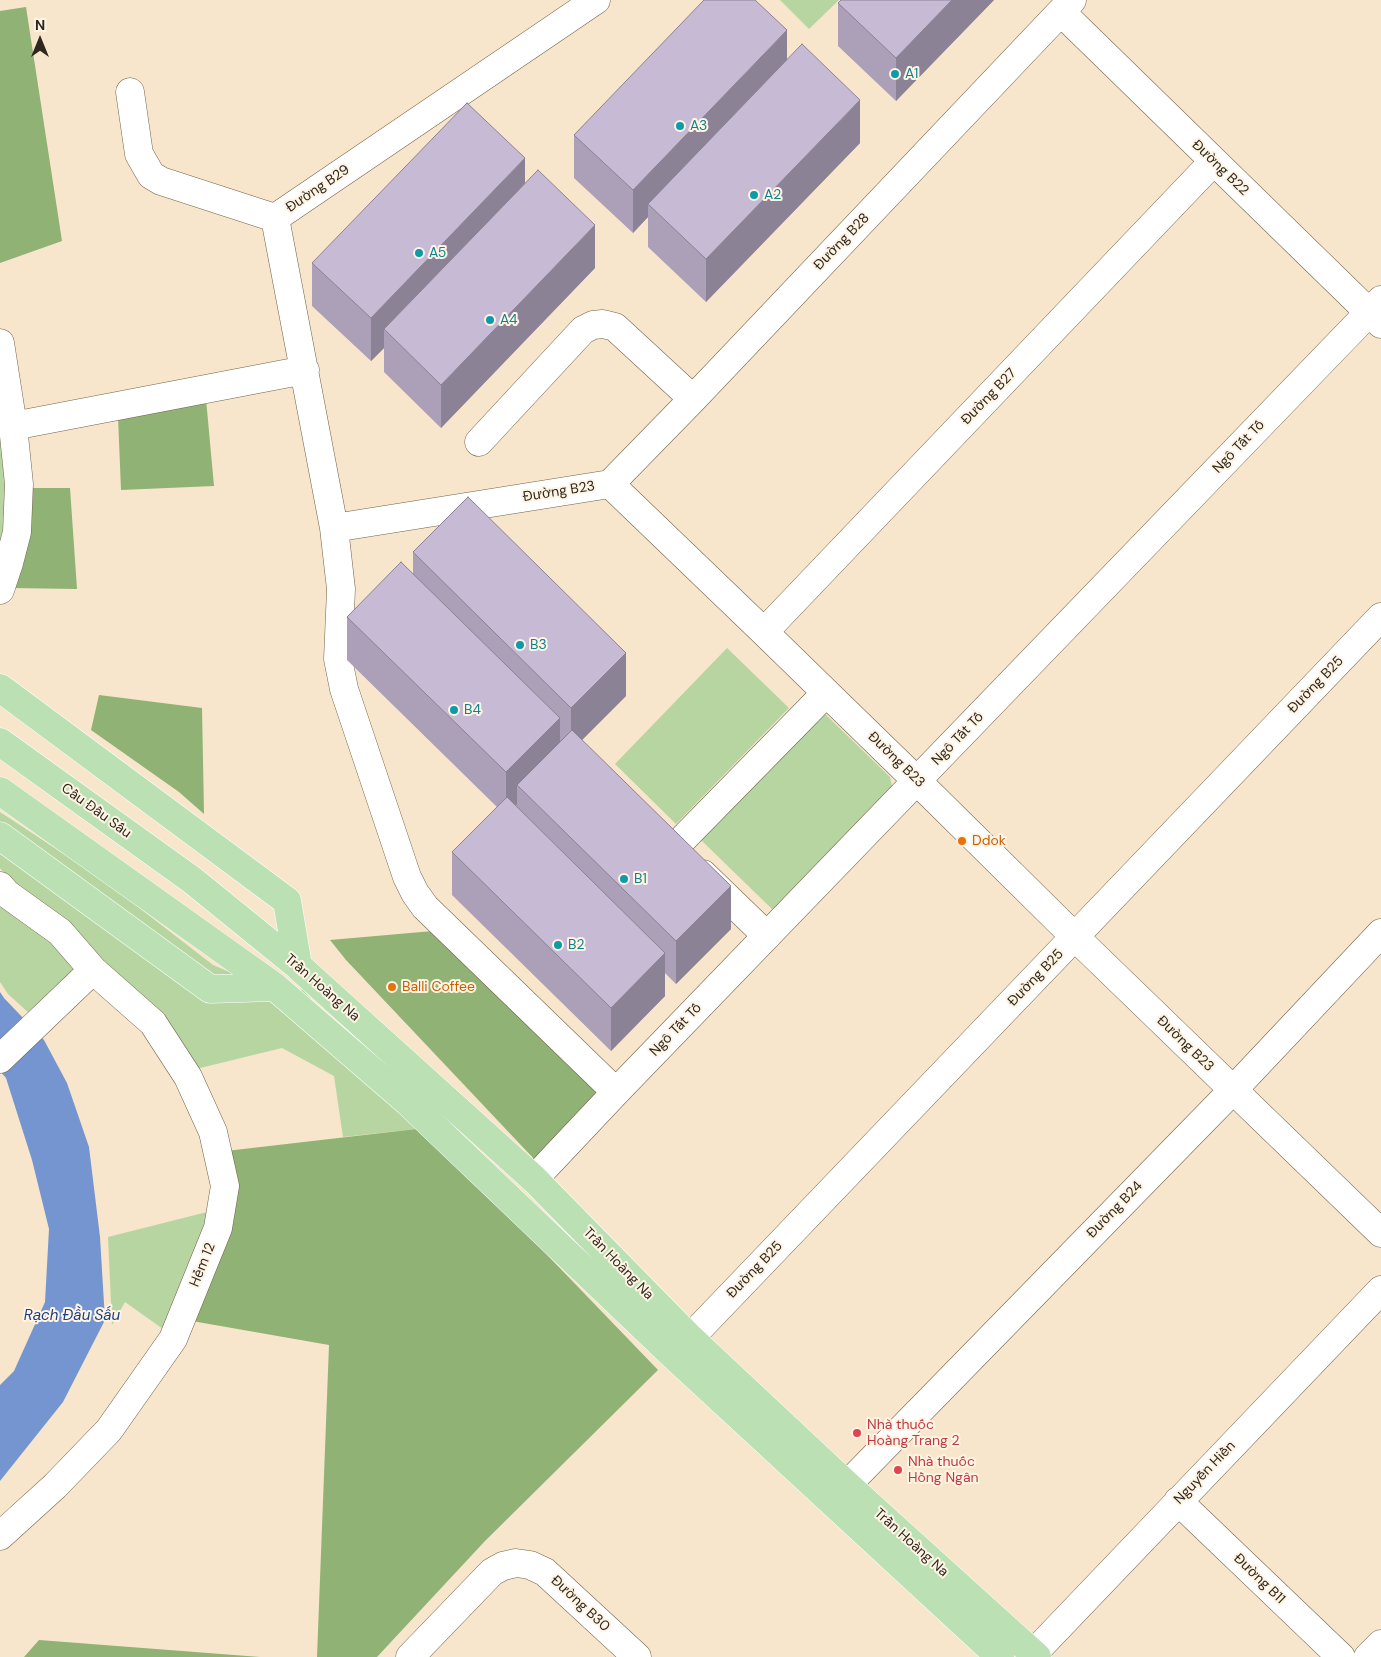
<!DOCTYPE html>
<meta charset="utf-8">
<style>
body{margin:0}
#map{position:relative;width:1381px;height:1657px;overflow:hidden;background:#f7e6cb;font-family:"DM Sans",sans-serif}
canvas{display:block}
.north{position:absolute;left:15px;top:15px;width:50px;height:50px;-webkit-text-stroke:4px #fff4e4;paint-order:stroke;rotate:0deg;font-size:14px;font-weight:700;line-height:20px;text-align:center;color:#2d271d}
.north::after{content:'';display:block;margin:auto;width:18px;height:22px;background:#2d271d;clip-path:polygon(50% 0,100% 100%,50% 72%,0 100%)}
</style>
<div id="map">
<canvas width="1381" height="1657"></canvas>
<div class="north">N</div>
</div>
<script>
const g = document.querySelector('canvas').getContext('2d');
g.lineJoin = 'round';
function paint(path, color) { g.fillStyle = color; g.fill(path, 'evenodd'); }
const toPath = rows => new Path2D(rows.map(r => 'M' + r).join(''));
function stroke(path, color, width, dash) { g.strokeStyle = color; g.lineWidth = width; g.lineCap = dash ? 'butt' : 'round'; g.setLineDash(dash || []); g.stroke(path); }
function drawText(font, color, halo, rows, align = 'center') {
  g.font = font + ' "DM Sans",sans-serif'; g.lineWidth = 4; g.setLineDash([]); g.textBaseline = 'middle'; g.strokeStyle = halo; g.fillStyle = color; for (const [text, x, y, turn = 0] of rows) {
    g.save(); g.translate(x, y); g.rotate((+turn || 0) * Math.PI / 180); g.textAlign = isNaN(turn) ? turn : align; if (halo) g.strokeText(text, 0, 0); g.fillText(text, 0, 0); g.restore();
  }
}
const green = toPath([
 [780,0,839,0,809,29],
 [0,398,12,501,0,559],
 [727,648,789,708,676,824,615,764],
 [824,713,890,777,892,786,889,791,773,910,700,839],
 [0,812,102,879,213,965,260,985,303,990,425,1128,343,1137,334,1076,282,1048,196,1069,14,886,0,868],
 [0,893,79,968,30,1014,8,994,0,982],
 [215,1210,170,1334,125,1302,112,1325,108,1237]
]);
const forest = toPath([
 [26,7,62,241,0,263,0,11],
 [206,399,214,486,121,490,118,416],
 [31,488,70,488,77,589,11,588],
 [99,695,202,708,204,814,179,792,91,730],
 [433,931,600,1090,535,1160,346,960,330,940],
 [425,1128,658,1370,485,1541,377,1657,317,1657,329,1345,192,1321,226,1151],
 [39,1640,260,1657,24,1657]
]);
const water = toPath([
 [0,992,4,998,44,1040,67,1083,89,1147,100,1237,105,1320,63,1402,0,1481,0,1385,14,1371,45,1302,49,1229,32,1160,6,1078,0,1071]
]);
const minor = toPath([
 [596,0,275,218,334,528,341,589,338,659,344,689,407,877,415,893,425,907,616,1092],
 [1061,12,1381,324],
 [130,92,139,154,151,175,161,181,275,218],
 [0,343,13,426,19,484,17,532,9,563,0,590],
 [13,426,305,370],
 [479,442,583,330,593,325,603,324,615,327,693,399],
 [610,484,693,399,1072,0],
 [334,528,610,484,764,632,917,781,1075,937,1381,1233],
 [764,632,1213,162],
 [675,847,826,693],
 [703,874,767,936],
 [0,886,7,894,60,932,93,970,153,1023,188,1077,213,1132,225,1186,218,1228,173,1339,109,1430,55,1486,0,1536],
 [0,1059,93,970],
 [534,1179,616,1092,1381,300],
 [690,1338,1381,617],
 [847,1485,1233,1090,1381,933],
 [1178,1501,1341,1657],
 [410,1657,492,1572,503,1566,516,1563,530,1565,545,1572,637,1657],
 [1030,1657,1381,1290],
 [1368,1657,1381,1644]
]);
const major = toPath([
 [0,688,287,901,298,966],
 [0,742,192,880,298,966,534,1179,690,1338,847,1485,1037,1657],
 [0,791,275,987,408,1102,673,1355,1000,1657],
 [0,836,210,989,275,987]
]);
const wall = toPath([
 [994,0,896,101,838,46,838,3],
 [787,60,860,143,706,302,648,247,648,217,633,233,574,178,574,135],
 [525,183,595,268,441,428,384,372,384,348,371,361,312,306,312,263],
 [413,552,626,696,582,740,731,929,676,984,665,973,665,996,611,1051,452,895,452,852,497,807,347,660,347,617,413,574]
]);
const shadedWall = toPath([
 [952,0,994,0,896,101,896,58],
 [787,30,787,73,648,204,648,217,633,233,633,190],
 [860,100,860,143,706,302,706,259],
 [525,158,525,201,384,329,384,348,371,361,371,318],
 [595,225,595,268,441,428,441,385],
 [626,653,626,696,571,751,571,708],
 [560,718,560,761,517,785,517,804,506,815,506,772],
 [731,886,731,929,676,984,676,941],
 [665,953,665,996,611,1051,611,1008]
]);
const building = toPath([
 [704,0,755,0,787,30,633,190,574,135,704,0],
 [841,0,952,0,896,58,838,3,841,0],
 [802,44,860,100,706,259,648,204,802,44],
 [467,103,525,158,371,318,312,263,467,103],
 [538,170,595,225,441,385,384,329,538,170],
 [468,497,626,653,571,708,413,552,468,497],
 [401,562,560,718,506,772,347,617,401,562],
 [572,730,731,886,676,941,517,785,572,730],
 [507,797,665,953,611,1008,452,852,507,797]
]);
const markers = [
 [895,74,5,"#0f9aa8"],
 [680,126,5,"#0f9aa8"],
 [754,195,5,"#0f9aa8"],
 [419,253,5,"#0f9aa8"],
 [490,320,5,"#0f9aa8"],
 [520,645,5,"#0f9aa8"],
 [454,710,5,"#0f9aa8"],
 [962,841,5,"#e8710a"],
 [624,879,5,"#0f9aa8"],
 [558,945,5,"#0f9aa8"],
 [392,987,5,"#e8710a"],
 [857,1433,5,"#e0444e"],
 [898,1470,5,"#e0444e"]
];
const cultureNames = [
 ["A1",905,74],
 ["A3",690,126],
 ["A2",764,195],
 ["A5",429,253],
 ["A4",500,320],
 ["B3",530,645],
 ["B4",464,710],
 ["B1",634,879],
 ["B2",568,945]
];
const streetNames = [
 ["Đường B22",1220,168,44],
 ["Đường B29",318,189,-34],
 ["Đường B28",842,242,-46],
 ["Đường B27",989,397,-46],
 ["Ngô Tất Tố",1239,447,-46],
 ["Đường B23",559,492,-9],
 ["Đường B25",1316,685,-46],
 ["Ngô Tất Tố",958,739,-46],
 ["Đường B23",896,760,44],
 ["Cầu Đầu Sấu",96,811,36],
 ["Đường B25",1036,978,-46],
 ["Trần Hoàng Na",322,988,41],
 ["Ngô Tất Tố",676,1030,-46],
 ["Đường B23",1185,1044,44],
 ["Đường B24",1115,1210,-46],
 ["Trần Hoàng Na",618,1264,46],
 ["Hẻm 12",203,1265,-68],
 ["Đường B25",755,1270,-46],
 ["Nguyễn Hiền",1205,1473,-46],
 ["Trần Hoàng Na",911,1543,42],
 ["Đường B11",1259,1579,44],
 ["Đường B30",580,1604,43]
];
const foodNames = [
 ["Ddok",972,841],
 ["Balli Coffee",402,987]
];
const healthNames = [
 ["Nhà thuốc",867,1425],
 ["Hoàng Trang 2",867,1441],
 ["Nhà thuốc",908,1462],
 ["Hồng Ngân",908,1478]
];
const waterNames = [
 ["Rạch Đầu Sấu",72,1316]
];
paint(green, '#b7d5a0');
paint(forest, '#90b274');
paint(water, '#7495cf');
stroke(minor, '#72634b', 29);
stroke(major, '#fff', 29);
stroke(minor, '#fff', 28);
stroke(major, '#bae0b4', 28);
paint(wall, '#aba0b7');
paint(shadedWall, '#8b8295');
paint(building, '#c7bad5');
stroke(building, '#8b8295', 1);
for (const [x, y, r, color] of markers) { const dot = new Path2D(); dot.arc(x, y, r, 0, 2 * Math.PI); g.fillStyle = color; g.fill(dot); stroke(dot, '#fff4e4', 2); }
drawText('14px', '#0d838f', '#fff4e4', cultureNames, 'left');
drawText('14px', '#2d271d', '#fff4e4', streetNames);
drawText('14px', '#c56008', '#fff4e4', foodNames, 'left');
drawText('14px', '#be3a42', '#fff4e4', healthNames, 'left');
drawText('italic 15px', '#173d82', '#fff4e4', waterNames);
</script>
